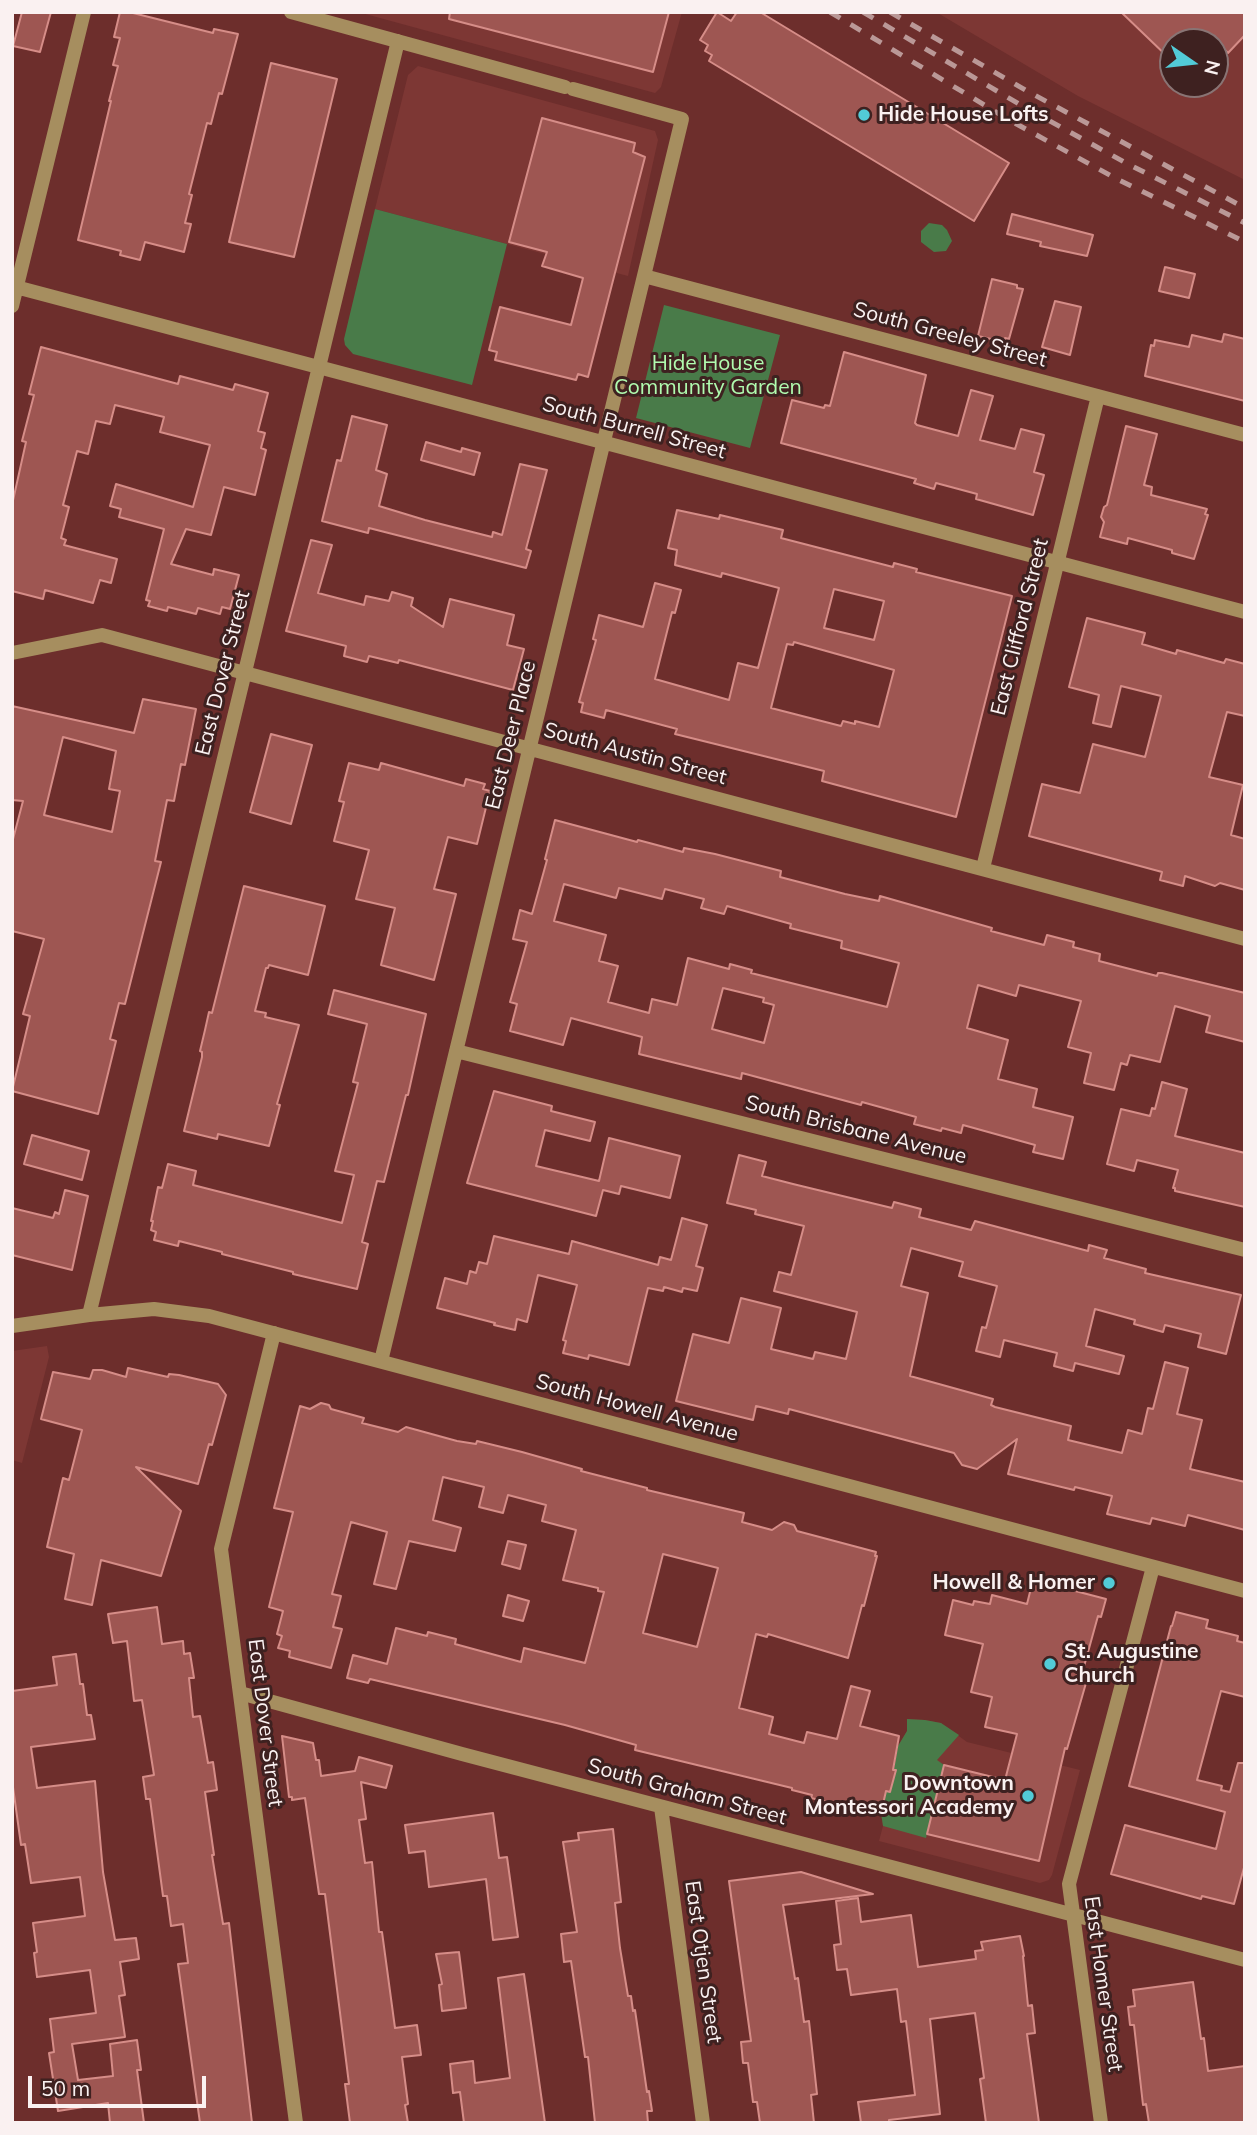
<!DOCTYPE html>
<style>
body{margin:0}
#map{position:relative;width:1257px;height:2135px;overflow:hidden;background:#6d2e2c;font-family:Mulish,sans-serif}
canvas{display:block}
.frame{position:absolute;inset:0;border:14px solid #faf1f1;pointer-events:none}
.north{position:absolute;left:1159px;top:28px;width:70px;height:70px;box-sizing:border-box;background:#3e2120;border:2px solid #897474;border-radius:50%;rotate:104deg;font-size:19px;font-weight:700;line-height:28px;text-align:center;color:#faf1f1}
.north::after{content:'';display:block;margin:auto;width:24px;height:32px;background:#52cbd7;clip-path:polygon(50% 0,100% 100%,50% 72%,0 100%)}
.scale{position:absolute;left:28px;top:2076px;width:178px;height:32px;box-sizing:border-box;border:4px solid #faf1f1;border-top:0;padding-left:9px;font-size:21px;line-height:24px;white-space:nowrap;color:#faf1f1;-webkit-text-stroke:5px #3e2120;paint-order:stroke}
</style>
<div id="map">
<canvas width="1257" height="2135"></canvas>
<div class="frame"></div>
<div class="north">N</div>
<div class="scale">50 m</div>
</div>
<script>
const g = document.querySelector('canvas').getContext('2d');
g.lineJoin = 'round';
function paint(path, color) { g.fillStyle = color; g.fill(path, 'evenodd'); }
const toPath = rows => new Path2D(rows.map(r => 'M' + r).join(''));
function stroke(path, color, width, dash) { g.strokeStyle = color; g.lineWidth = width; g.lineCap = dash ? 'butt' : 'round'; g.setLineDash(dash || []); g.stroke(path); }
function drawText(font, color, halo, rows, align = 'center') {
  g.font = font + ' Mulish,sans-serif'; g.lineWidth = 6; g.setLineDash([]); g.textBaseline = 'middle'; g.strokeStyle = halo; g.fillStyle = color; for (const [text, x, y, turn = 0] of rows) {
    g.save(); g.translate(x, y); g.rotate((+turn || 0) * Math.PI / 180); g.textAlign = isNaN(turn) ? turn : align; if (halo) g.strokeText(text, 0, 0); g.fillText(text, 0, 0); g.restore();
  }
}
const built = toPath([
 [358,12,682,12,661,87,655,93],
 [936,12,1245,12,1245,180,1078,96],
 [1173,42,1215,42,1215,84,1173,84],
 [418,66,655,131,658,140,628,276,375,209,408,75],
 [47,1346,49,1357,22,1463,12,1460,12,1351],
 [907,1719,925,1720,941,1723,967,1742,1080,1770,1052,1875,1049,1880,1040,1883,879,1841,883,1826,881,1813,886,1791,890,1792,898,1746,907,1731]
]);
const green = toPath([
 [375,209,507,244,472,385,353,354,345,345,344,339],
 [929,223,942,225,947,230,952,241,946,251,934,252,921,242,921,231],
 [664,305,780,335,750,448,636,418],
 [907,1719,925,1720,941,1723,959,1735,937,1760,944,1765,926,1838,883,1826,881,1813,886,1791,890,1792,898,1746,907,1731]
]);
const building = toPath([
 [22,12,51,12,40,52,13,46,22,12],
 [120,12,129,12,213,33,214,29,238,34,222,94,219,93,211,124,207,123,189,194,192,195,185,223,191,224,184,252,145,242,140,260,120,255,121,251,78,240,111,101,109,101,118,66,113,65,120,38,114,37,120,12],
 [450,12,669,12,653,72,449,19,450,12],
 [717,12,731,21,737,12,760,12,1009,163,974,221,709,61,712,55,705,51,708,45,700,40,717,12],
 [1121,12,1245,12,1245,35,1228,53,1217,42,1173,42,1173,62,1121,12],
 [271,63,337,79,294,257,229,242,271,63],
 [542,118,635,143,633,152,645,157,588,377,578,374,576,380,495,360,497,352,489,350,500,307,571,325,583,278,542,266,547,252,509,242,542,118],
 [1012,214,1093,235,1087,256,1040,246,1041,242,1007,234,1012,214],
 [1165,267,1195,274,1189,298,1159,291,1165,267],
 [992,279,1017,285,1017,288,1023,289,1009,339,1005,338,1004,342,978,336,992,279],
 [1055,301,1081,307,1070,355,1042,347,1055,301],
 [1224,334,1245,339,1245,401,1145,376,1151,345,1154,346,1155,340,1189,347,1192,335,1222,342,1224,334],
 [41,347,178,384,180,376,233,390,235,384,268,393,258,431,265,433,261,448,266,450,255,495,224,487,211,535,186,529,171,564,213,575,214,569,239,575,230,609,222,607,220,614,198,608,196,614,168,607,167,611,148,606,150,601,146,600,164,529,119,517,121,509,110,506,116,484,193,507,210,445,160,432,164,417,115,405,110,424,96,421,88,454,77,451,63,505,69,507,61,538,66,540,64,545,117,559,111,583,100,580,93,603,45,590,43,599,12,591,12,505,26,442,22,441,34,395,29,394,41,347],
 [844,352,926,375,915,423,917,425,958,436,971,390,993,396,980,440,1015,449,1021,429,1044,435,1034,472,1044,475,1033,515,976,499,977,494,936,483,934,489,914,483,916,479,781,443,792,400,824,408,825,405,830,406,844,352],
 [352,416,387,425,376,470,387,474,379,506,425,520,492,537,493,532,502,535,520,464,547,470,526,549,531,551,526,568,369,528,368,533,322,521,337,460,341,461,352,416],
 [1126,426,1157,434,1144,485,1152,487,1151,495,1207,509,1205,514,1208,515,1194,559,1172,553,1172,550,1128,538,1127,544,1100,537,1104,522,1101,517,1104,507,1107,505,1126,426],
 [426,442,461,452,462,448,480,453,474,475,421,460,426,442],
 [677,510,719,519,720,515,783,530,781,538,893,567,894,563,917,569,916,572,1012,596,956,817,822,781,824,771,675,734,677,729,606,710,604,718,581,712,583,703,579,702,596,640,593,639,599,615,643,627,655,583,681,590,675,613,672,612,655,679,729,700,738,663,758,668,779,588,722,573,721,577,675,565,677,550,668,548,677,510],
 [834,589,884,601,874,640,824,628,834,589],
 [794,642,894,670,879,727,855,721,855,724,843,721,841,726,771,708,787,644,793,645,794,642],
 [311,540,332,545,318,593,364,605,366,596,389,601,392,592,413,598,411,606,443,627,450,599,514,615,507,645,524,649,513,690,399,660,398,663,369,656,367,662,344,656,346,646,286,631,311,540],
 [1087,618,1145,633,1142,644,1176,654,1177,650,1224,663,1226,659,1245,664,1245,716,1227,712,1209,777,1243,785,1231,835,1245,839,1245,890,1220,883,1215,886,1185,876,1183,886,1160,880,1162,872,1029,836,1042,784,1080,793,1093,744,1145,757,1161,696,1121,686,1111,727,1093,723,1099,695,1069,687,1087,618],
 [143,699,196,709,185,765,181,764,174,801,167,800,155,861,161,862,125,1004,119,1003,110,1039,116,1041,98,1114,12,1091,30,1016,23,1014,44,939,12,931,12,843,23,801,12,800,12,706,134,733,143,699],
 [63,737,116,751,109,789,120,791,112,832,44,815,63,737],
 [271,734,312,745,291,824,250,812,271,734],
 [349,763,379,770,381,763,464,786,466,779,485,784,483,789,490,791,477,844,448,837,434,889,456,894,434,980,381,965,395,908,356,899,369,850,334,841,344,802,339,801,349,763],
 [555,820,637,842,638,840,683,852,684,848,715,854,781,871,780,877,845,894,879,901,880,896,992,928,991,931,1044,945,1047,935,1074,942,1073,947,1100,954,1099,961,1157,976,1158,973,1162,973,1245,993,1245,1042,1206,1032,1210,1016,1175,1006,1160,1062,1130,1055,1127,1065,1121,1063,1114,1090,1084,1083,1091,1053,1068,1047,1081,1001,1019,985,1016,996,978,985,967,1028,1008,1040,998,1079,1037,1089,1033,1107,1073,1117,1063,1159,1033,1152,1035,1145,963,1125,961,1133,942,1128,941,1131,914,1124,916,1117,862,1102,861,1105,742,1073,741,1079,639,1054,642,1037,571,1018,563,1045,510,1031,517,1004,510,1002,527,942,513,939,520,910,532,914,547,860,545,859,555,820],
 [564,884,616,898,619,888,662,899,665,889,704,899,701,908,724,914,727,906,791,924,790,928,842,941,841,948,899,963,887,1007,751,973,752,970,730,964,729,969,688,958,677,1005,652,999,649,1013,608,1002,618,966,599,961,606,935,554,921,564,884],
 [723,988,764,998,763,1002,774,1005,764,1043,712,1029,723,988],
 [244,886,325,906,308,975,269,965,268,968,266,968,255,1011,266,1013,265,1017,299,1025,277,1104,280,1105,269,1146,218,1134,217,1139,184,1131,202,1057,202,1052,200,1051,205,1030,209,1012,212,1013,244,886],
 [334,990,426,1014,408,1095,406,1095,384,1182,377,1181,362,1242,368,1244,357,1289,293,1274,293,1272,222,1254,222,1252,179,1241,178,1246,154,1240,156,1232,151,1230,153,1221,151,1221,158,1187,162,1188,168,1164,196,1171,193,1185,342,1223,354,1175,335,1171,358,1083,353,1082,367,1024,328,1014,334,990],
 [1162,1082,1187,1089,1175,1136,1245,1153,1245,1207,1175,1191,1175,1188,1173,1188,1178,1170,1137,1160,1134,1171,1107,1164,1121,1109,1150,1116,1152,1108,1155,1109,1162,1082],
 [494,1091,552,1106,551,1111,595,1122,590,1141,545,1130,536,1166,599,1181,609,1138,680,1156,670,1198,621,1186,619,1194,603,1190,596,1216,467,1183,494,1091],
 [32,1135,89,1151,82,1180,24,1164,32,1135],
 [739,1155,766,1162,762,1176,793,1184,892,1208,894,1202,921,1209,919,1217,971,1230,975,1221,1088,1251,1089,1245,1107,1250,1104,1258,1146,1269,1145,1273,1241,1295,1226,1354,1198,1347,1201,1334,1165,1325,1163,1332,1134,1324,1135,1320,1095,1309,1086,1346,1124,1356,1119,1374,1075,1363,1073,1371,1054,1366,1057,1353,1004,1340,1000,1357,976,1351,982,1327,986,1328,997,1286,959,1276,963,1262,911,1248,901,1286,928,1293,910,1376,993,1399,991,1405,995,1407,1071,1426,1068,1440,1122,1453,1128,1430,1142,1434,1148,1408,1153,1409,1165,1362,1188,1368,1177,1414,1202,1420,1190,1469,1245,1482,1245,1530,1188,1515,1185,1526,1152,1518,1150,1524,1107,1514,1112,1496,1075,1487,1074,1490,1008,1474,1017,1439,977,1469,962,1465,954,1453,789,1409,788,1414,756,1406,753,1420,676,1401,693,1334,729,1343,741,1298,781,1308,771,1349,813,1359,815,1352,846,1359,857,1312,774,1291,779,1272,791,1275,804,1226,755,1214,756,1210,727,1203,739,1155],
 [65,1190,88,1196,72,1270,12,1255,12,1208,53,1218,55,1212,59,1214,65,1190],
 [682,1218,707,1225,696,1266,703,1268,697,1291,683,1288,682,1292,664,1287,663,1291,648,1288,629,1365,589,1355,588,1359,563,1353,566,1341,563,1340,577,1285,538,1275,527,1322,517,1319,515,1330,494,1325,495,1323,437,1308,445,1278,467,1284,470,1271,476,1273,479,1262,487,1264,494,1236,569,1254,572,1241,658,1265,660,1257,671,1260,682,1218],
 [128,1368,168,1377,169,1374,179,1375,218,1384,226,1395,212,1445,209,1444,198,1484,136,1467,181,1511,161,1576,101,1560,92,1605,65,1599,74,1554,47,1547,63,1478,69,1480,82,1430,41,1419,53,1372,90,1379,93,1370,102,1370,126,1377,128,1368],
 [321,1403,329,1405,331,1409,364,1418,362,1423,398,1432,406,1427,457,1441,476,1444,477,1441,522,1452,582,1469,581,1471,647,1488,647,1490,744,1513,742,1522,772,1530,784,1522,794,1525,797,1531,876,1552,875,1556,877,1556,864,1606,862,1605,848,1658,768,1634,767,1637,756,1634,739,1708,773,1717,769,1734,804,1743,807,1732,837,1739,851,1686,870,1691,860,1726,899,1736,893,1770,896,1770,890,1792,886,1791,881,1813,867,1809,866,1811,811,1798,812,1795,792,1790,792,1788,635,1750,636,1745,565,1725,370,1679,368,1683,347,1678,353,1655,387,1664,396,1628,427,1636,428,1632,456,1639,455,1644,521,1662,524,1648,585,1663,604,1592,598,1591,598,1588,563,1580,576,1530,542,1521,546,1505,508,1495,503,1513,479,1507,484,1487,443,1477,433,1520,461,1528,455,1551,409,1541,396,1589,374,1584,387,1532,351,1522,332,1594,341,1596,333,1627,342,1629,331,1668,289,1657,290,1651,278,1648,282,1636,277,1634,283,1611,269,1607,293,1512,274,1508,300,1406,310,1409,321,1403],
 [663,1554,718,1568,697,1647,643,1633,663,1554],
 [508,1541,526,1545,520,1569,502,1564,508,1541],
 [1033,1580,1106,1599,1101,1617,1098,1616,1080,1681,1086,1683,1067,1749,1065,1748,1039,1861,927,1834,944,1765,1005,1780,1017,1734,985,1727,992,1697,971,1692,983,1644,945,1635,953,1600,973,1605,974,1601,990,1604,992,1595,1027,1604,1033,1580],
 [508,1595,529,1601,523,1621,503,1616,508,1595],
 [157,1607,162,1644,183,1641,184,1654,190,1653,194,1678,189,1678,193,1717,200,1716,208,1763,213,1762,217,1790,205,1792,214,1855,212,1855,223,1924,229,1923,252,2123,200,2123,178,1964,188,1963,183,1924,171,1926,167,1896,163,1896,150,1799,146,1799,143,1777,154,1775,142,1700,134,1701,127,1641,113,1643,108,1614,157,1607],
 [1176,1612,1208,1620,1206,1628,1238,1636,1237,1641,1245,1643,1245,1697,1221,1691,1197,1780,1222,1786,1221,1790,1230,1792,1238,1763,1245,1763,1245,1864,1234,1904,1202,1896,1201,1899,1111,1874,1125,1825,1216,1849,1225,1812,1129,1786,1171,1626,1172,1626,1176,1612],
 [76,1654,80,1684,83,1684,87,1715,91,1715,95,1739,31,1747,37,1788,95,1781,103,1872,115,1940,136,1938,139,1959,120,1962,125,1995,119,1996,125,2037,72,2044,78,2080,113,2076,110,2044,137,2040,141,2070,137,2070,144,2123,110,2123,108,2103,58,2111,49,2053,54,2052,50,2019,96,2013,90,1970,37,1977,34,1953,37,1952,33,1923,85,1916,80,1877,31,1883,25,1844,21,1845,12,1780,12,1691,57,1685,53,1657,76,1654],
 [282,1736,313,1743,316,1760,319,1760,321,1776,355,1771,359,1757,392,1766,386,1788,361,1782,366,1819,359,1820,365,1863,372,1862,379,1932,382,1932,395,2028,417,2025,421,2055,402,2057,408,2104,405,2105,408,2123,350,2123,345,2084,349,2084,325,1894,319,1894,305,1798,292,1800,292,1797,289,1797,282,1736],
 [493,1813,499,1858,507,1857,518,1937,493,1940,486,1879,429,1887,425,1851,409,1853,405,1825,493,1813],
 [613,1829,621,1902,615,1903,620,1948,628,1996,631,1996,633,2011,635,2010,647,2092,649,2091,652,2111,647,2111,648,2123,595,2123,588,2057,585,2057,571,1961,564,1962,561,1934,577,1932,563,1842,579,1840,578,1833,613,1829],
 [801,1872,873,1894,783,1905,795,1979,798,1978,804,2022,809,2021,817,2094,811,2095,814,2123,760,2123,757,2102,753,2102,748,2063,743,2063,741,2042,751,2041,729,1881,801,1872],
 [858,1898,861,1922,911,1915,918,1967,976,1959,975,1951,983,1950,981,1942,1020,1936,1024,1956,1023,1956,1028,2006,1032,2005,1035,2033,1027,2034,1039,2123,986,2123,980,2079,984,2078,975,2013,930,2019,940,2114,889,2120,889,2123,861,2123,858,2102,915,2095,906,2021,901,2022,897,1989,851,1995,847,1969,837,1970,834,1945,841,1944,836,1901,858,1898],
 [459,1952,466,2008,442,2011,439,1985,442,1984,436,1954,459,1952],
 [524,1974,545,2123,464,2123,460,2092,453,2093,450,2064,473,2061,475,2083,510,2078,498,1978,524,1974],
 [1193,1982,1201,2039,1204,2038,1208,2071,1245,2066,1245,2123,1149,2123,1146,2104,1143,2105,1134,2025,1130,2025,1128,2007,1135,2006,1133,1990,1193,1982]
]);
const minor = toPath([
 [291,12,565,87],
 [644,276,1245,435],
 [12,286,1245,612],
 [12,306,84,12],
 [12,653,102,635,1245,939],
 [983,868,1098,396],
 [456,1051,1245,1250],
 [89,1315,398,41],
 [274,1333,221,1549,296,2123],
 [381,1361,682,119,573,89],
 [240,1693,462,1754,1245,1960],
 [661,1807,703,2123],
 [1101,2123,1069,1884,1153,1567]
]);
const tertiary = toPath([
 [12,1326,89,1315,154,1309,209,1316,1245,1591]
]);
const rail = toPath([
 [830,12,1011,121,1115,178,1245,242],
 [863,12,1019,104,1126,163,1245,223],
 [890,12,1027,91,1245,208]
]);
const markers = [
 [864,115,7,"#52cbd7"],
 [1109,1583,7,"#52cbd7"],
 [1050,1664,7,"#52cbd7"],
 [1028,1796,7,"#52cbd7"]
];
const poiNames = [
 ["Hide House Lofts",878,115],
 ["Howell & Homer",1095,1583,"right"],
 ["St. Augustine",1064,1652],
 ["Church",1064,1676],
 ["Downtown",1014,1784,"right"],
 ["Montessori Academy",1014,1808,"right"]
];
const streetNames = [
 ["South Greeley Street",950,335,15],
 ["South Burrell Street",634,428,15],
 ["East Clifford Street",1020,627,-76],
 ["East Dover Street",223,673,-76],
 ["East Deer Place",511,735,-76],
 ["South Austin Street",635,754,15],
 ["South Brisbane Avenue",856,1130,14],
 ["South Howell Avenue",637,1408,15],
 ["East Dover Street",265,1723,83],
 ["South Graham Street",687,1792,15],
 ["East Otjen Street",703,1962,82],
 ["East Homer Street",1103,1984,82]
];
const parkNames = [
 ["Hide House",708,364],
 ["Community Garden",708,388]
];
paint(built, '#7d3734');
paint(green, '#497b49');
paint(building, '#9e5652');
stroke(building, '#d68d88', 2);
stroke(minor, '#a68e5f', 14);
stroke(tertiary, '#a68e5f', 14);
stroke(rail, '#ba9897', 5, [12, 12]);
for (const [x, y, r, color] of markers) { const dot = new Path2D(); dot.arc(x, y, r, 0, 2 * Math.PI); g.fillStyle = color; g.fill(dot); stroke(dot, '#3e2120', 2.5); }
drawText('bold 21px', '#faf1f1', '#3e2120', poiNames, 'left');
drawText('21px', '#faf1f1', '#3e2120', streetNames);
drawText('21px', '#b0fbaf', '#3e2120', parkNames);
</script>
